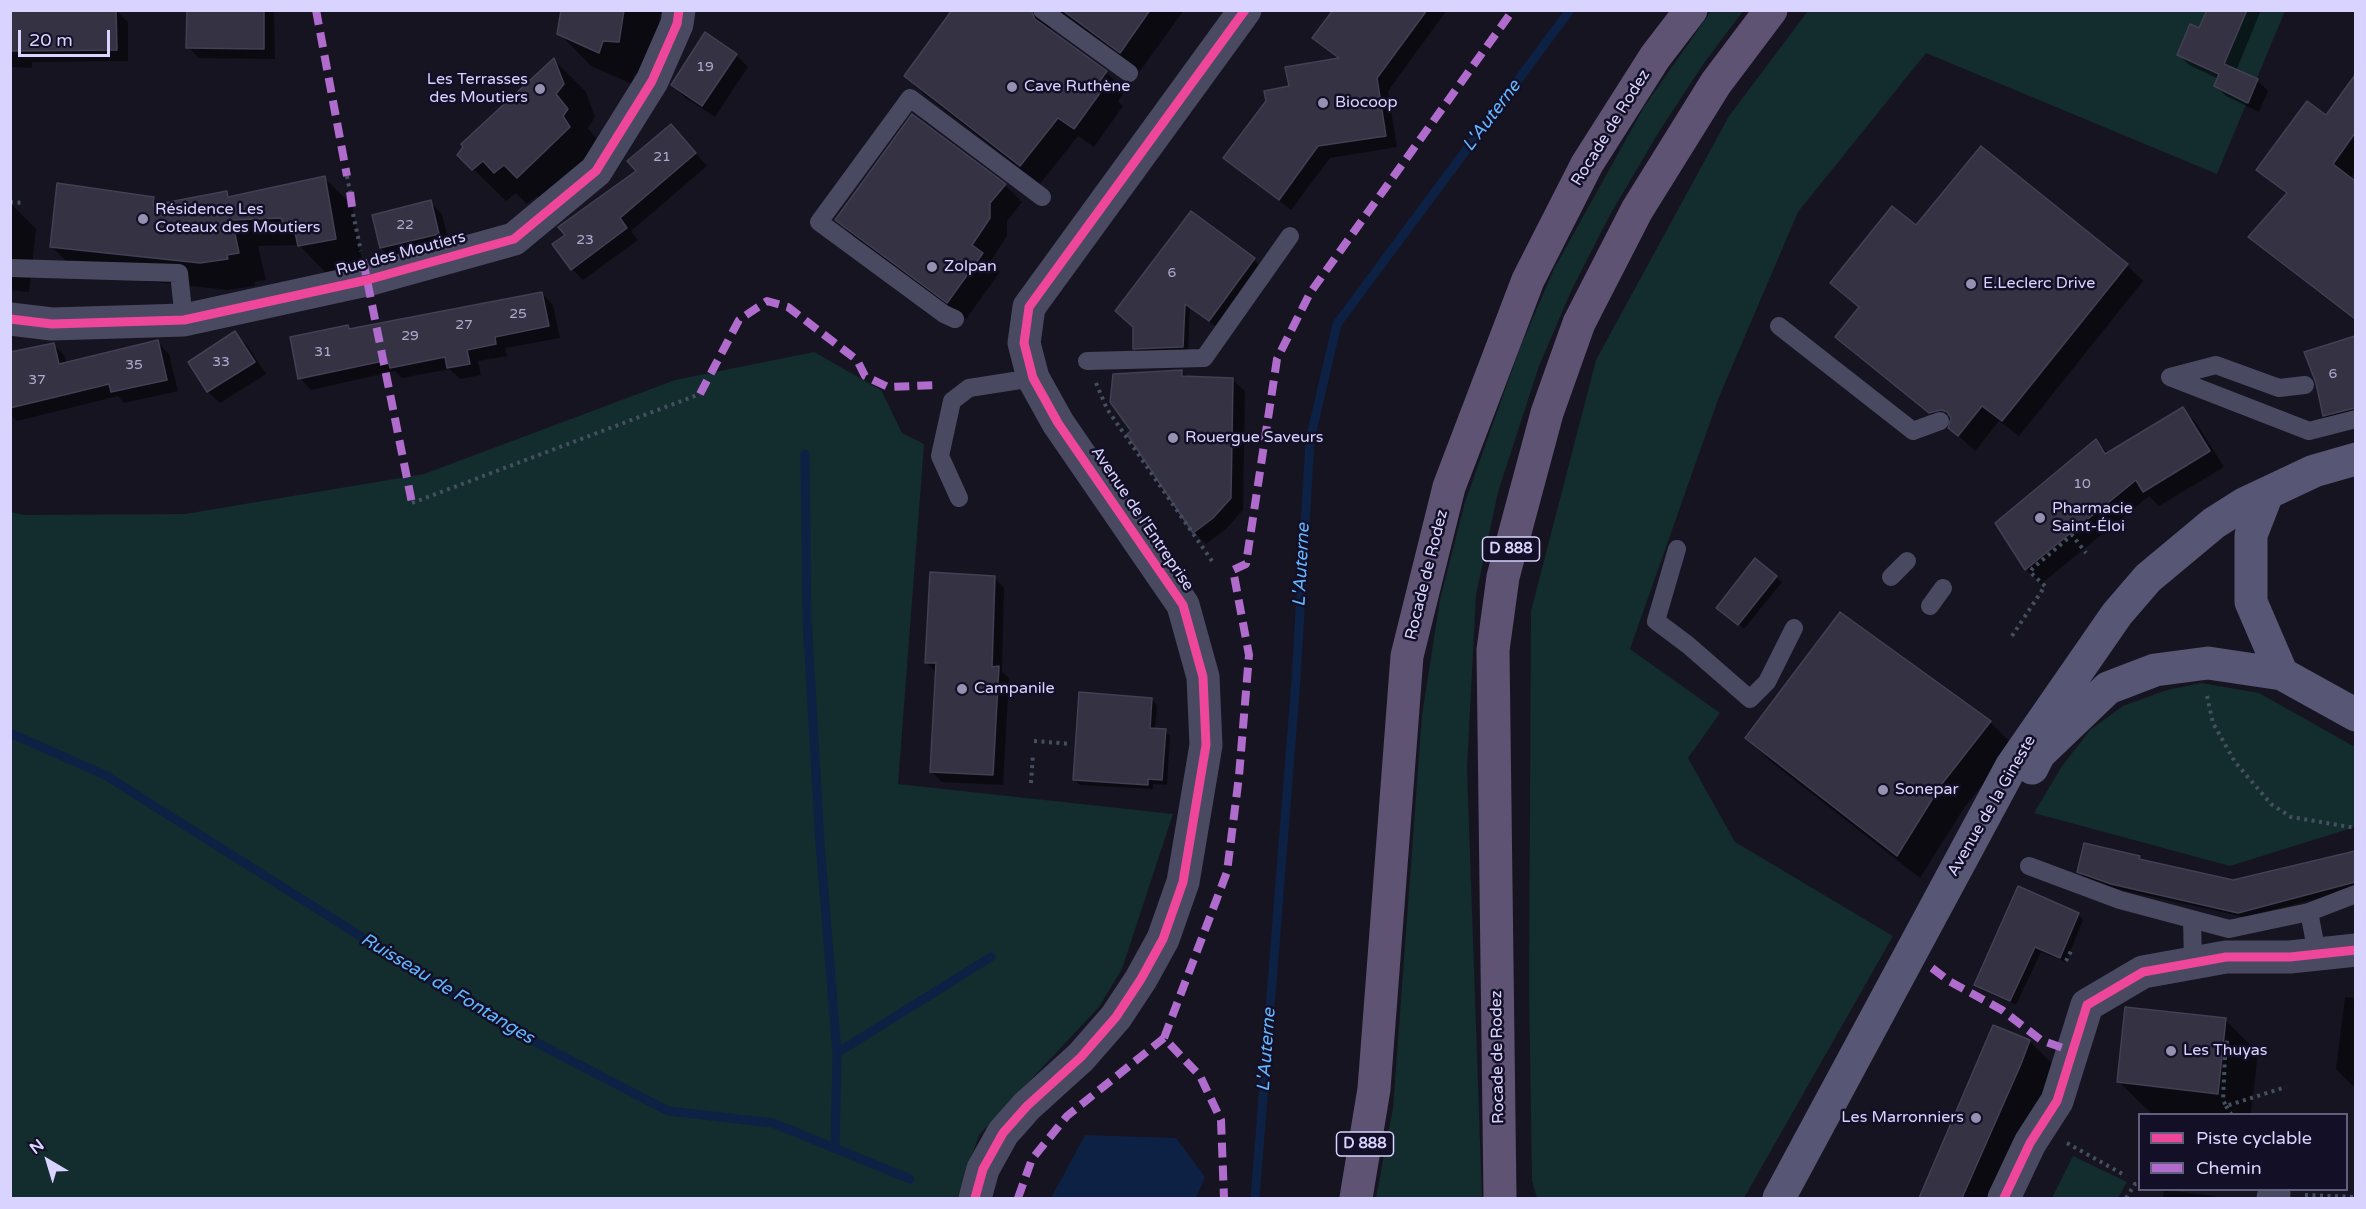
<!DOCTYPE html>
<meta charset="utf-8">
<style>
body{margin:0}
#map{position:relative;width:2366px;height:1209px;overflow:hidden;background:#161421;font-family:"Varela Round",sans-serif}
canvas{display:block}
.frame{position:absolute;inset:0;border:12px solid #d9d4ff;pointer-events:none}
.legend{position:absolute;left:2138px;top:1113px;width:210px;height:78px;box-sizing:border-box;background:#130f26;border:2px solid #625e7d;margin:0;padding:8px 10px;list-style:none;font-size:18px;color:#d9d4ff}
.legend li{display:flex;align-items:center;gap:12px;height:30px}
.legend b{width:30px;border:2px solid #625e7d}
.north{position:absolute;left:18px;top:1131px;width:60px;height:60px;-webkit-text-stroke:4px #130f26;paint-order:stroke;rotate:322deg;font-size:16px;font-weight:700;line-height:24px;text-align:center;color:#d9d4ff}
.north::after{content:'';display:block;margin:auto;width:21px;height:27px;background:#d9d4ff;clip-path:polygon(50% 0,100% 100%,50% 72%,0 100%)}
.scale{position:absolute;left:18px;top:30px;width:92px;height:27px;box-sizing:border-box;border:3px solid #d9d4ff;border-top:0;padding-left:8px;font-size:18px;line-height:21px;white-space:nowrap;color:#d9d4ff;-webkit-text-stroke:4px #130f26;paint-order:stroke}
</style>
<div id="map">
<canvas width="2366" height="1209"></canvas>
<div class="frame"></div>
<ul class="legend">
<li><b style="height:8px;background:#ed469a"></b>Piste cyclable</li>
<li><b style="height:8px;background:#b06ccc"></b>Chemin</li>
</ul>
<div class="north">N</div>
<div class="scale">20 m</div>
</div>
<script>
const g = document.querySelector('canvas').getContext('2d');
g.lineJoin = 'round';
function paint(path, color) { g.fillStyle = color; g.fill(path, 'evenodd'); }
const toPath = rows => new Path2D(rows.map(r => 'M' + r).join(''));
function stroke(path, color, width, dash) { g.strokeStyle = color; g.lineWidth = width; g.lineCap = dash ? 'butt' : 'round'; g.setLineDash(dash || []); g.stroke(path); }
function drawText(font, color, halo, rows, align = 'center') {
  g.font = font + ' "Varela Round",sans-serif'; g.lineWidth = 5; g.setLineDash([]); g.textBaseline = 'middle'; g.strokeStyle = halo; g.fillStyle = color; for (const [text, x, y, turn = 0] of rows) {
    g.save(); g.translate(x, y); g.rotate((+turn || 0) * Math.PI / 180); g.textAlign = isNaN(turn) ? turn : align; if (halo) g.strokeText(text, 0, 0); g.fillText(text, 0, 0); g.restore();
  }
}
const green = toPath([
 [1711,11,1743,11,1704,63,1660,130,1611,213,1572,289,1539,366,1498,492,1476,595,1467,768,1482,1198,1376,1198,1393,1108,1422,715,1440,600,1465,502,1520,348,1554,269,1644,107],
 [1808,11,2285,11,2217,174,1926,53,1798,212,1719,397,1630,649,1720,713,1688,758,1735,842,1893,936,1744,1198,1537,1198,1532,1180,1529,986,1531,611,1596,360,1729,116],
 [814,352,881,390,902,433,924,444,898,784,1173,814,1122,969,1099,1007,979,1135,957,1198,11,1198,10,512,25,515,185,514,424,474,675,380],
 [2201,683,2259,693,2355,747,2355,827,2230,866,2034,813,2062,766,2090,730,2123,706,2167,690],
 [2073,1156,2127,1182,2118,1198,2052,1198]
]);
const water = toPath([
 [1085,1135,1176,1138,1205,1177,1196,1198,1051,1198]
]);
const shadow = toPath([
 [10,10,116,10,128,22,128,61,32,62,32,68,10,67],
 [188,10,274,10,275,59,199,58,188,47],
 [562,10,661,10,651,74,635,73,632,84,591,66,559,33],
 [962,10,1184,10,1140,71,1069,20,1051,23,1050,32,1106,72,1125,91,1118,101,1123,106,1094,147,1078,136,1040,184,925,95,906,76],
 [1335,10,1447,10,1388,91,1397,147,1330,158,1291,210,1225,158,1290,88,1339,59,1314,38],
 [2209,10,2261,10,2236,71,2257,80,2268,91,2259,112,2226,96,2216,86,2219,79,2189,65,2179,55,2200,30],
 [706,35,736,55,748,67,715,117,684,97,673,85],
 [554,60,586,92,595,117,588,128,599,142,550,209,537,196,527,204,516,193,506,201,459,155],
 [2356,77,2356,172,2350,179,2356,182,2356,321,2267,253,2251,237,2287,195,2258,170,2326,117],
 [682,138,707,166,631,231,638,240,583,280,572,269],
 [324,178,352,205,363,266,326,273,299,245,258,246,266,280,254,282,255,286,228,290,79,274,52,247,153,198,160,205,227,193,232,198],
 [1005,185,1022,202,1007,221,1007,236,990,262,1000,272,966,319,854,237,837,219],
 [430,202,442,214,450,246,393,259,381,248],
 [10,203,36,229,29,292,10,290],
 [1191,213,1260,265,1215,326,1190,308,1188,352,1140,354,1134,348],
 [2127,265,2143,281,2019,436,1999,421,1975,451,1950,428,1947,428,1853,353,1837,337,1860,309,1832,283],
 [542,293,553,305,560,338,505,348,507,356,478,361,481,375,460,379,450,369,402,378,395,371,311,390,300,378,347,326,351,330],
 [235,333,247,345,266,374,220,403,208,392,190,362],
 [2356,338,2356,428,2341,432,2325,415,2317,383,2306,352],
 [157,342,169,354,178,391,124,403,118,396,17,421,10,414,10,354,53,344,65,356,67,364],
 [1182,371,1188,378,1233,380,1245,391,1243,510,1225,530,1206,544,1194,532,1133,431],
 [2182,408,2197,424,2224,467,2159,506,2149,496,2041,584,2026,569,2096,441,2108,454],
 [994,577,1004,588,1002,672,1009,678,1003,785,942,782,931,771,937,673,926,663],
 [1776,577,1782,582,1744,629,1724,613],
 [1151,699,1157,705,1155,730,1165,730,1170,736,1167,785,1153,784,1153,789,1080,785,1075,780],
 [1990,722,2013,745,1964,808,1920,878,1770,761,1747,738],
 [2356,852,2356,889,2244,917,2117,889,2084,877,2079,872,2139,857,2143,862,2233,881],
 [2078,914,2083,920,2066,962,2041,952,2016,1005,1982,990,1976,985],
 [2345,997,2356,998,2356,1089,2336,1069],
 [2225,1020,2258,1052,2251,1114,2151,1113,2118,1081],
 [1994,1027,2029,1041,2062,1073,2008,1198,1921,1198],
 [2164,1190,2215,1196,2217,1198,2163,1198]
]);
const stream = toPath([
 [805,454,807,619,820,843,837,1053,835,1148],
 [10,733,105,775,495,1021,668,1111,773,1123,910,1179],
 [837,1053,991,957],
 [1255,1198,1296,680,1310,440,1337,324,1570,10]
]);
const building = toPath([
 [10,10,116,10,117,50,10,51,10,10],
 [187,10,264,10,264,49,186,48,187,10],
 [561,10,624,10,619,42,603,41,599,53,557,34,561,10],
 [952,10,1031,10,1035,19,1107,71,1100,81,1105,86,1074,129,1058,118,1020,166,904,76,952,10],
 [1062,10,1150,10,1120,53,1062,10],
 [1333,10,1427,10,1377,78,1386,136,1318,146,1279,200,1223,158,1266,101,1264,91,1289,86,1285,67,1339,58,1312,38,1333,10],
 [2207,10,2247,10,2224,64,2258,79,2248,103,2214,86,2219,74,2177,55,2190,24,2199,28,2207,10],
 [705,32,737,54,702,106,671,85,705,32],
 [554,58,564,84,556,94,568,109,563,116,570,127,517,178,504,165,494,173,483,161,472,170,457,155,463,147,461,144,554,58],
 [2355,75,2355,133,2333,164,2355,181,2355,319,2248,237,2287,193,2256,170,2307,101,2326,115,2355,75],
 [912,114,1006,184,990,203,990,218,972,245,983,253,947,303,835,220,912,114],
 [671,124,696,153,620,218,627,228,571,270,552,244,565,235,558,227,636,171,627,161,671,124],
 [1981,146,2128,264,2002,421,1982,406,1958,436,1948,428,1951,418,1947,412,1941,410,1929,413,1835,337,1859,307,1830,283,1892,206,1916,225,1981,146],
 [325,176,336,239,298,246,294,228,284,225,281,218,232,220,239,253,227,255,228,259,200,263,50,247,57,183,154,197,153,205,227,191,228,197,325,176],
 [431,200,439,234,380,248,372,215,431,200],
 [1191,211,1255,258,1209,321,1185,304,1183,347,1133,349,1133,327,1115,311,1191,211],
 [542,292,549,326,495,337,496,344,467,350,470,364,447,368,445,357,390,368,388,360,298,379,290,337,348,325,349,329,542,292],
 [235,331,255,362,207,392,188,362,235,331],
 [2355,336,2355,408,2323,416,2316,383,2304,352,2355,336],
 [158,340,167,380,111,392,109,384,10,408,10,352,54,343,59,364,158,340],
 [1182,370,1182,376,1233,378,1231,498,1213,518,1193,533,1127,434,1131,431,1110,402,1113,374,1182,370],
 [2183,407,2210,451,2143,492,2136,480,2025,570,1995,523,2096,439,2105,454,2183,407],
 [1755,558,1777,576,1738,625,1716,608,1755,558],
 [930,572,995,576,992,667,999,666,993,775,930,772,936,663,925,663,930,572],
 [1840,612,1991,721,1941,785,1897,856,1745,738,1840,612],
 [1079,692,1152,698,1150,728,1166,729,1162,780,1148,779,1148,785,1073,780,1079,692],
 [2084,843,2140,856,2139,859,2233,880,2355,851,2355,882,2238,913,2111,884,2077,872,2084,843],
 [2018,886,2079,913,2060,958,2035,947,2010,1001,1974,985,2018,886],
 [2125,1007,2226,1018,2218,1094,2117,1082,2125,1007],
 [1993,1025,2030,1040,2021,1064,1962,1198,1919,1198,1993,1025]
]);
const path = toPath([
 [347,176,350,192],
 [10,202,24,203],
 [353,214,361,251],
 [1096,383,1107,409,1212,561],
 [412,503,700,394],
 [2012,636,2045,586,2030,572,2033,568,2072,535,2086,553],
 [2207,696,2213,723,2235,762,2271,804,2291,817,2356,828],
 [1034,741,1071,744],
 [1031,783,1033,754],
 [2066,961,2072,949],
 [2216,1056,2225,1057,2227,1040],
 [2225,1057,2223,1100,2226,1106,2286,1087],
 [2226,1106,2231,1114],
 [2067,1143,2126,1176],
 [2305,1195,2356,1197],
 [2126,1198,2135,1184,2140,1183]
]);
const service = toPath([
 [1042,10,1129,73],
 [10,268,179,273,184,320],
 [955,319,944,314,819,222,910,98,1042,197],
 [1779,326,1913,431,1940,421],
 [1087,361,1204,358,1290,236],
 [2305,385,2279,388,2216,365,2170,377,2309,431,2356,419],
 [959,498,940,456,952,401,969,388,1033,378],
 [1677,549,1656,621,1688,645,1750,699,1767,682,1794,628],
 [1891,577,1907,561],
 [1930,606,1943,588],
 [2029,866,2120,900,2229,929,2309,912],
 [2192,919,2193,963],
 [2317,953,2309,912,2356,894]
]);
const minor = toPath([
 [10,319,52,324,184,320,367,280,514,239,596,171,652,81,677,24,679,10],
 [975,1198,983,1169,1003,1133,1027,1106,1081,1057,1116,1017,1141,979,1163,939,1183,882,1206,745,1203,677,1183,605,1058,423,1033,378,1024,343,1029,307,1245,10],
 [2004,1198,2030,1143,2057,1101,2087,1005,2143,972,2226,957,2290,957,2356,950],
 [2273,1198,2274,1194]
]);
const secondary = toPath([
 [2267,494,2251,535,2251,602,2282,674],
 [2032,768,2039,754,2108,688,2155,670,2208,663,2282,674,2356,715],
 [1779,1198,2011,767,2117,614,2148,578,2214,523,2244,504,2314,471,2356,459]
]);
const primary = toPath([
 [1356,1198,1374,1089,1407,656,1449,487,1528,280,1587,164,1655,57,1691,10],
 [1500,1198,1493,650,1503,577,1547,413,1579,323,1637,210,1716,83,1771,10]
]);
const quiet = toPath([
 [316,10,347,176],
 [350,192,353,214],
 [363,260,412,503],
 [700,394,739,320,767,301,788,307,857,360,865,376,888,387,937,385],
 [1932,968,1949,981,2002,1010,2041,1040,2074,1052],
 [1164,1038,1227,872,1239,776,1249,655,1233,570,1246,564,1277,359,1310,293,1513,10],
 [1018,1198,1032,1159,1067,1116,1164,1038,1200,1076,1221,1120,1224,1198]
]);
const cycleway = toPath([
 [10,319,52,324,184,320,367,280,514,239,596,171,652,81,677,24,679,10],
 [975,1198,983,1169,1003,1133,1027,1106,1081,1057,1116,1017,1141,979,1163,939,1183,882,1206,745,1203,677,1183,605,1058,423,1033,378,1024,343,1029,307,1245,10],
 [2004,1198,2030,1143,2057,1101,2087,1005,2143,972,2226,957,2290,957,2356,950]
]);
const markers = [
 [1012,87,6,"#9591b1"],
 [540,89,6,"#9591b1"],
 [1323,103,6,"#9591b1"],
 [143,219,6,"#9591b1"],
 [932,267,6,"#9591b1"],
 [1971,284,6,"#9591b1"],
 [1173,438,6,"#9591b1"],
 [2040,518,6,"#9591b1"],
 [962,689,6,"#9591b1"],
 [1883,790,6,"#9591b1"],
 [2171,1051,6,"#9591b1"],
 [1976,1118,6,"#9591b1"]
];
const numberNames = [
 ["19",705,67],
 ["21",662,157],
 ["22",405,225],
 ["23",585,240],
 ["6",1172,273],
 ["25",518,314],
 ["27",464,325],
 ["29",410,336],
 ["31",323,352],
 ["33",221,362],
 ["35",134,365],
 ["6",2333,374],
 ["37",37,380],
 ["10",2082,484]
];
const shields = [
 [1511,549,57],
 [1365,1144,57]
];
const shieldNames = [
 ["D 888",1511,549],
 ["D 888",1365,1144]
];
const poiNames = [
 ["Les Terrasses",528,80,"right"],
 ["des Moutiers",528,98,"right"],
 ["Cave Ruthène",1024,87],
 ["Biocoop",1335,103],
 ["Résidence Les",155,210],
 ["Coteaux des Moutiers",155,228],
 ["Zolpan",944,267],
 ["E.Leclerc Drive",1983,284],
 ["Rouergue Saveurs",1185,438],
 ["Pharmacie",2052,509],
 ["Saint-Éloi",2052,527],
 ["Campanile",974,689],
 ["Sonepar",1895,790],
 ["Les Thuyas",2183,1051],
 ["Les Marronniers",1964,1118,"right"]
];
const streetNames = [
 ["Rocade de Rodez",1611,128,-58],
 ["Rue des Moutiers",401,254,-15],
 ["Avenue de l'Entreprise",1142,519,56],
 ["Rocade de Rodez",1427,575,-76],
 ["Avenue de la Gineste",1992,806,-60],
 ["Rocade de Rodez",1498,1057,-91]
];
const waterNames = [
 ["L'Auterne",1492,116,-53],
 ["L'Auterne",1302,565,-87],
 ["Ruisseau de Fontanges",447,989,31],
 ["L'Auterne",1267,1050,-86]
];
paint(green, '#132c2d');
paint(water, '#0d2144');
paint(shadow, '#0007');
stroke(stream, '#0d2144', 9);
paint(building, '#343243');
stroke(building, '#433f54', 1.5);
stroke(path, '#44505f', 4, [3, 4.5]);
stroke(service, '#4a4962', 18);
stroke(minor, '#4a4962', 33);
stroke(secondary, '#575674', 33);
stroke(primary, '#5e5373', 33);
stroke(quiet, '#b06ccc', 8, [15, 8]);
stroke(cycleway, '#ed469a', 9);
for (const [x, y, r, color] of markers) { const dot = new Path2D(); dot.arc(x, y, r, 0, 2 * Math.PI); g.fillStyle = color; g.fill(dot); stroke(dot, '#130f26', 2); }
drawText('14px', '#b0acd0', null, numberNames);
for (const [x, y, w] of shields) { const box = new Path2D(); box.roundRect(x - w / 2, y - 12, w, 24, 4.5); g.fillStyle = '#130f26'; g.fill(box); stroke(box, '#d9d4ff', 1.5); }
drawText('bold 15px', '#d9d4ff', null, shieldNames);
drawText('16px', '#d9d4ff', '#130f26', poiNames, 'left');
drawText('16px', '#d9d4ff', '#130f26', streetNames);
drawText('italic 18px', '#62b6ff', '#130f26', waterNames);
</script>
